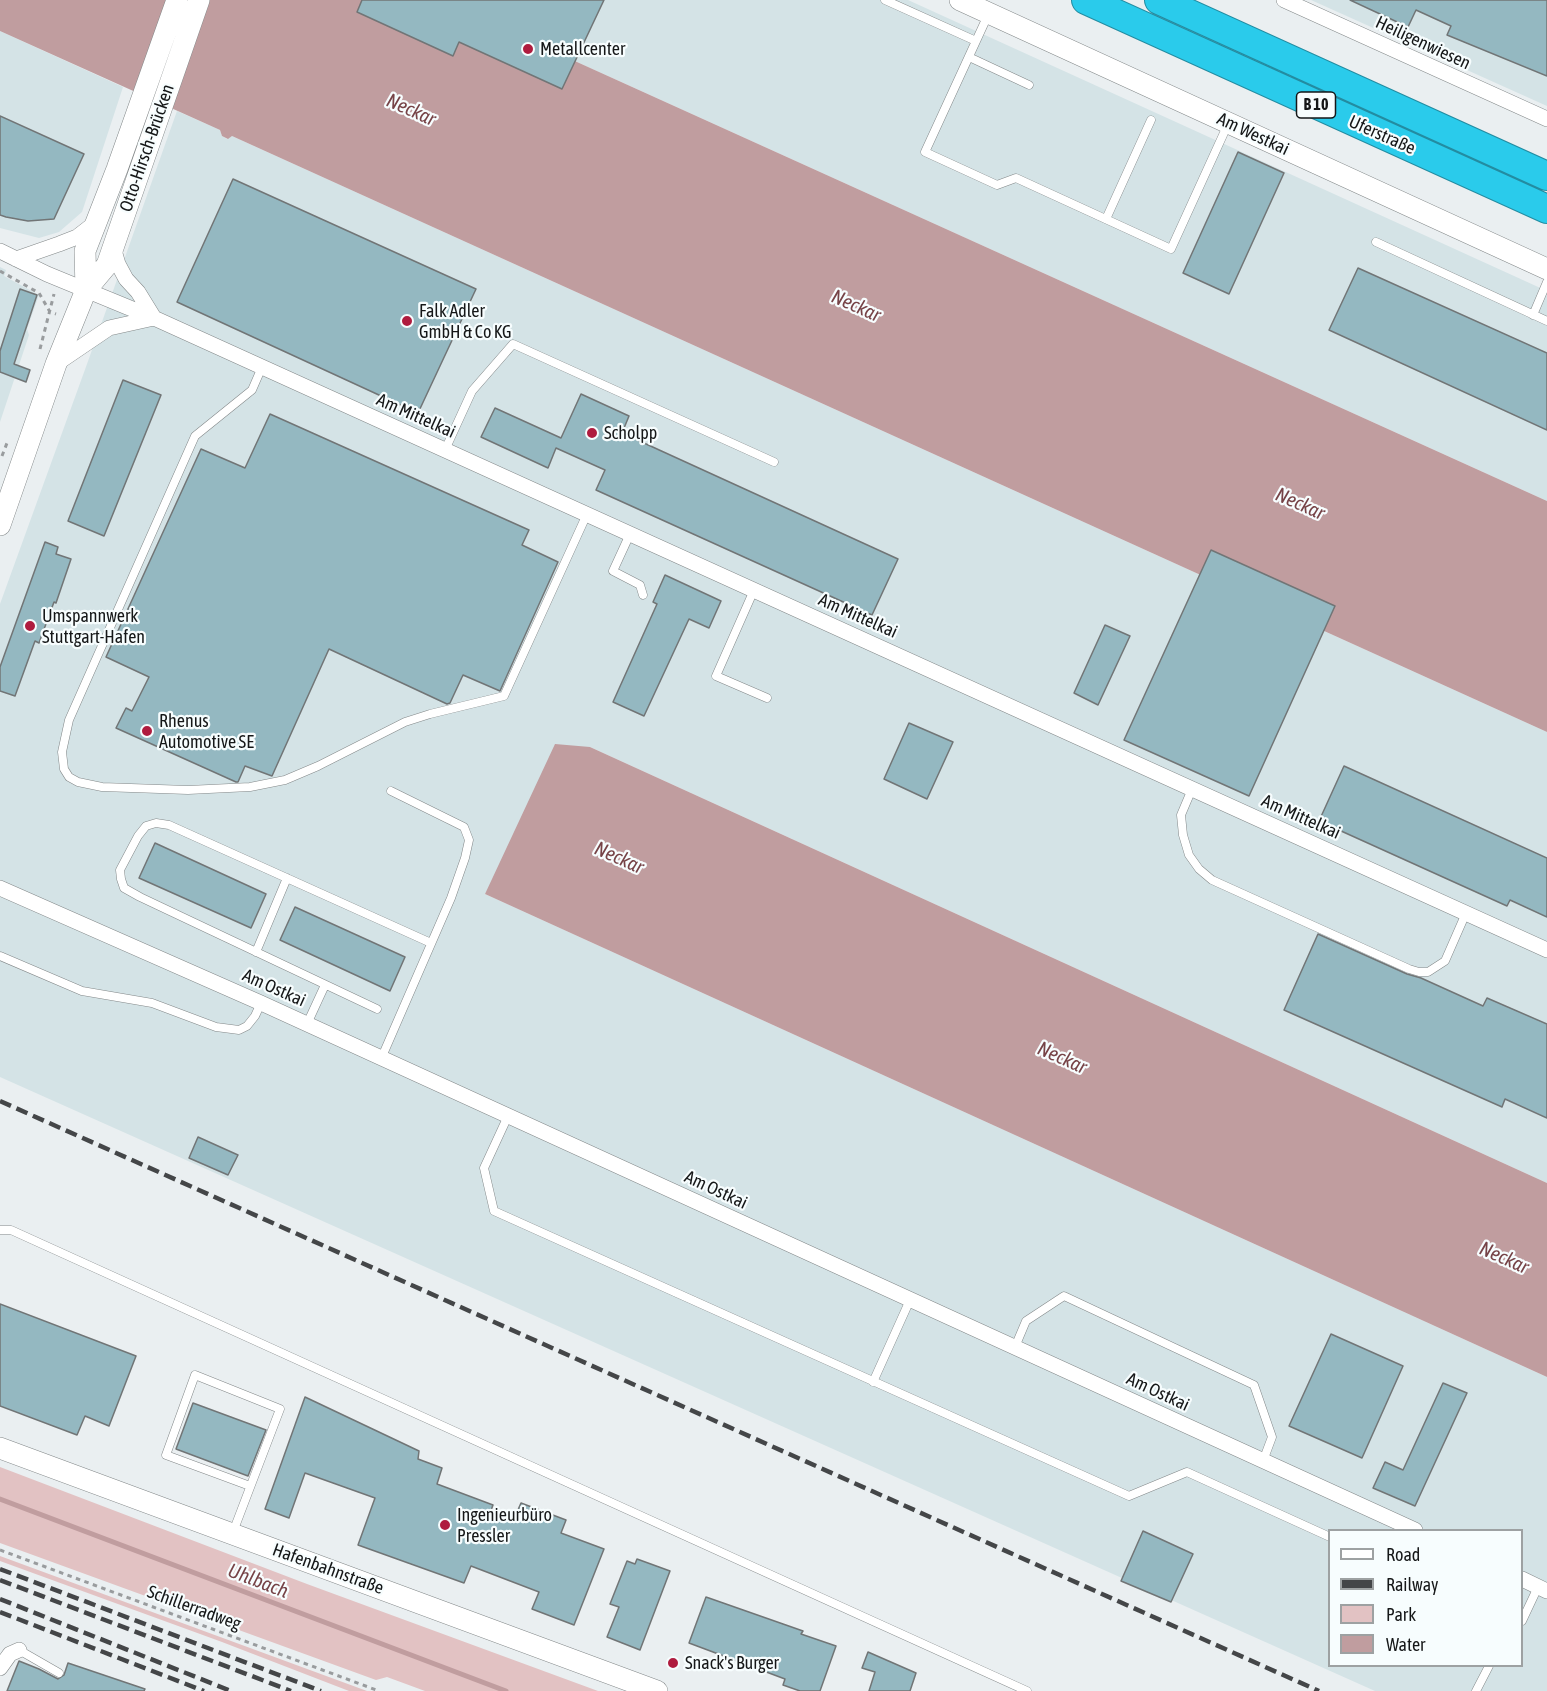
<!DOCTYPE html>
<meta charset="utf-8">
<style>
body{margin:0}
#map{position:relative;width:1547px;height:1691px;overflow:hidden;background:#eaeff1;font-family:"Asap Condensed",sans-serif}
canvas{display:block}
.legend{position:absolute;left:1328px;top:1529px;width:195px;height:138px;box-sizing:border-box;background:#f7fdfe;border:2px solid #9da1a2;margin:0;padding:8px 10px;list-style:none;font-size:18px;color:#151718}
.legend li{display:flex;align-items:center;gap:12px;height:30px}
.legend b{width:30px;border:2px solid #9da1a2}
</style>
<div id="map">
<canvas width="1547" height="1691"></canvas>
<ul class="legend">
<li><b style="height:8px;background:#fff"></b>Road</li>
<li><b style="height:8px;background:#444648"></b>Railway</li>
<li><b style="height:16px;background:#e2c2c3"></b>Park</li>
<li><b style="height:16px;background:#c09d9f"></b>Water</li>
</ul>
</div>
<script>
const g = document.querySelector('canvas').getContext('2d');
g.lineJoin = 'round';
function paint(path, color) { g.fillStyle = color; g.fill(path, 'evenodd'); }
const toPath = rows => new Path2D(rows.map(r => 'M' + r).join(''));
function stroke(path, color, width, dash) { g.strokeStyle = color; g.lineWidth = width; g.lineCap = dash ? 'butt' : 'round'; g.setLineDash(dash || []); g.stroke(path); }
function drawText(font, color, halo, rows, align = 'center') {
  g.font = font + ' "Asap Condensed",sans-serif'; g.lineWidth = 4.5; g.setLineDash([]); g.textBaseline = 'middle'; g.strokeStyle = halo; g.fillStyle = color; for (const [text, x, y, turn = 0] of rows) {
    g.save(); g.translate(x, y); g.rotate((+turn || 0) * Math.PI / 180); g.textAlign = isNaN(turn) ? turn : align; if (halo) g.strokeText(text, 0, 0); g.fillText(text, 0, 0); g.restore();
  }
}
const built = toPath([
 [440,0,908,0,1547,291,1547,501],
 [1311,0,1547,0,1547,106],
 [0,31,123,87,82,212,59,232,39,238,0,228],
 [177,111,220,130,222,136,227,139,232,136,1547,732,1547,1183,590,747,485,894,1547,1377,1547,1691,1375,1691,0,1077,0,604,87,364],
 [1330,1530,1522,1530,1522,1666,1330,1666],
 [0,267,6,270,4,276,39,295,27,329,29,335,0,422]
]);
const green = toPath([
 [0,1467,307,1584,598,1691,425,1691,387,1677,376,1680,0,1543],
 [0,1556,367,1691,349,1691,222,1642,0,1561]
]);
const water = toPath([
 [0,0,440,0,1547,501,1547,732,232,136,228,139,222,136,220,130,0,31],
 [555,744,590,747,1547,1183,1547,1377,485,894]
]);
const stream = toPath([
 [0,1499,506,1691]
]);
const building = toPath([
 [362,0,604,0,562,89,459,42,453,56,357,12,362,0],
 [1350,0,1547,0,1547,76,1447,35,1451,26,1416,10,1408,27,1350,0],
 [0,116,84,154,54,219,28,221,6,217,0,215,0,116],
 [1238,152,1284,173,1229,294,1183,273,1238,152],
 [233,179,476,289,418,413,177,302,233,179],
 [1358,268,1547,353,1547,430,1329,330,1358,268],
 [20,289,37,295,14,364,30,370,26,382,0,372,0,351,20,289],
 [123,380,161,395,104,536,68,521,123,380],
 [581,394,629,416,622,433,898,559,872,615,596,490,605,470,556,448,548,468,481,437,495,408,561,438,581,394],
 [270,414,529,530,522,545,558,562,500,691,463,675,450,703,447,704,329,649,272,776,245,766,238,782,236,782,116,728,126,708,132,711,149,677,106,657,201,449,245,468,270,414],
 [45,542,58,547,56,554,71,559,56,603,54,602,39,643,35,641,15,696,0,691,0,667,45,542],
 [1211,550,1335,606,1249,796,1124,740,1211,550],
 [665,575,721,601,709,628,689,619,644,716,613,702,657,604,653,602,665,575],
 [1105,625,1130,636,1098,705,1074,693,1105,625],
 [909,723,953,742,927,799,884,779,909,723],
 [1344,766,1547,858,1547,917,1510,900,1507,906,1319,821,1344,766],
 [155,843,266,894,251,928,139,878,155,843],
 [295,907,405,957,390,991,280,940,295,907],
 [1318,934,1407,974,1421,978,1483,1006,1487,998,1547,1024,1547,1118,1505,1099,1502,1107,1284,1010,1318,934],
 [198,1137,238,1155,228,1175,189,1158,198,1137],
 [0,1304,136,1356,109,1426,85,1416,77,1435,0,1406,0,1304],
 [1331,1334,1403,1366,1362,1458,1289,1426,1331,1334],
 [1443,1383,1467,1393,1415,1506,1373,1488,1385,1462,1403,1470,1443,1383],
 [305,1397,419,1451,418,1459,442,1468,437,1484,493,1505,490,1513,513,1521,521,1503,566,1520,561,1533,604,1549,574,1625,532,1609,539,1592,471,1566,464,1583,358,1545,375,1498,305,1473,289,1518,265,1509,305,1397],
 [193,1403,266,1430,248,1476,176,1449,193,1403],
 [1143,1531,1193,1554,1171,1602,1121,1581,1143,1531],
 [637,1559,670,1571,640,1650,607,1637,619,1607,610,1604,627,1561,635,1564,637,1559],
 [706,1597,803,1631,801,1634,836,1646,820,1691,800,1691,783,1685,785,1679,689,1643,706,1597],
 [868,1652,916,1673,910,1691,869,1691,875,1672,862,1668,868,1652],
 [19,1661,39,1669,58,1679,64,1675,68,1663,145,1689,144,1691,7,1691,19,1661]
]);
const path = toPath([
 [0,271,39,293,50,312,56,314],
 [40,349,54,294],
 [2,456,7,443],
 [0,1550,379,1691]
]);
const lane = toPath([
 [885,0,976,41],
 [988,15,925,152,997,185,1016,178,1171,249,1228,124],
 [969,57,1029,85],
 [1106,219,1151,120],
 [1376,242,1547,321],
 [1533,315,1547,282],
 [262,367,252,390,195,436,69,720,62,752,64,769,69,777,78,782,102,787,188,790,250,787,285,780,318,766,405,722,430,714,504,696,587,514],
 [445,450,472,391,513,344,774,462],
 [630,534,613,571,640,585,643,595],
 [754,590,716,676,767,698],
 [1192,789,1181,815,1183,835,1189,855,1199,869,1212,880,1409,969,1419,972,1428,972,1445,961,1466,913],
 [256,952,287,878],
 [0,956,82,991,152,1003,216,1027,239,1030,247,1026,255,1016,261,1003],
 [377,1009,140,897,124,888,121,879,120,870,138,836,146,826,156,823,169,825,431,943],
 [307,1024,325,985],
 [381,1059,451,898,465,858,469,840,464,827,391,791],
 [508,1116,484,1168,494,1211,1129,1496,1187,1472,1330,1537],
 [0,1230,11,1230,1027,1691],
 [1015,1347,1026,1321,1064,1296,1254,1385,1272,1437,1263,1461],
 [873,1382,910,1300],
 [233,1532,280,1409,195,1375,166,1455,250,1486],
 [1522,1621,1538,1587],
 [19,1650,59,1673],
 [1476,1691,1489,1666]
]);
const street = toPath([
 [1284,0,1547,119],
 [113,247,118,264,126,279,138,292,154,318],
 [0,251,47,274,154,318,1547,950],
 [16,259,59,244,77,237,95,223],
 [56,364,109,328,154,318],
 [0,888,261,1003,1415,1530],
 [1522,1579,1547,1591],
 [0,1668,10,1654,19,1650]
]);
const secondary = toPath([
 [960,0,1547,269],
 [86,290,85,251,117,169,177,0],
 [0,525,56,364,86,290,107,265,199,0],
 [0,1448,657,1691]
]);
const highway = toPath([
 [1086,0,1547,209],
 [1159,0,1547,176]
]);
const rail = toPath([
 [0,1101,1319,1691],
 [0,1569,321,1691],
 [0,1580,291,1691],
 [0,1599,231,1691],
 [0,1612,204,1691]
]);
const markers = [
 [528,49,6,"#af1c3f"],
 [407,321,6,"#af1c3f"],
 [592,433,6,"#af1c3f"],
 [30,626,6,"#af1c3f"],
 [147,731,6,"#af1c3f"],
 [445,1525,6,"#af1c3f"],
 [673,1663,6,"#af1c3f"]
];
const shields = [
 [1316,105,39]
];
const shieldNames = [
 ["B 10",1316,105]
];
const streetNames = [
 ["Heiligenwiesen",1423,43,25],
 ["Am Westkai",1253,134,25],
 ["Uferstraße",1382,135,24],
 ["Otto-Hirsch-Brücken",147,148,-71],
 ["Am Mittelkai",416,416,24],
 ["Am Mittelkai",858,616,24],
 ["Am Mittelkai",1301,817,24],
 ["Am Ostkai",274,988,24],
 ["Am Ostkai",716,1190,25],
 ["Am Ostkai",1158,1392,25],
 ["Hafenbahnstraße",328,1569,20],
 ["Schillerradweg",194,1608,20]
];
const poiNames = [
 ["Metallcenter",540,49],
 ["Falk Adler",419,311],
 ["GmbH & Co KG",419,332],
 ["Scholpp",604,433],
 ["Umspannwerk",42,616],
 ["Stuttgart-Hafen",42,637],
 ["Rhenus",159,721],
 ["Automotive SE",159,742],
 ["Ingenieurbüro",457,1515],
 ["Pressler",457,1536],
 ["Snack's Burger",685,1663]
];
const waterNames = [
 ["Neckar",411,110,24],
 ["Neckar",856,306,24],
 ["Neckar",1300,504,24],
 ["Neckar",619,858,24],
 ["Neckar",1062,1058,24],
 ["Neckar",1504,1258,24],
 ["Uhlbach",258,1581,21]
];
paint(built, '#d4e3e6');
paint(green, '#e2c2c3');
paint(water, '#c09d9f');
stroke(stream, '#c09d9f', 5);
paint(building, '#94b8c1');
stroke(building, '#717576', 1.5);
stroke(lane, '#838889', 9);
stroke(street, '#838889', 16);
stroke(secondary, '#838889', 22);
stroke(highway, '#238ca1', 30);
stroke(path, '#999c9e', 3, [4.5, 4.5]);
stroke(lane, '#fff', 8);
stroke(street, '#fff', 15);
stroke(secondary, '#fff', 21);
stroke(highway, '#2acbeb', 28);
stroke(rail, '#444648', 4.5, [12, 6]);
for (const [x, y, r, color] of markers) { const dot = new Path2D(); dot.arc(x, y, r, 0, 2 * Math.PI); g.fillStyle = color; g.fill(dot); stroke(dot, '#f7fdfe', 2); }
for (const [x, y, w] of shields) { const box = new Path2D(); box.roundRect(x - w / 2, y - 13, w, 26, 4.5); g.fillStyle = '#f7fdfe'; g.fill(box); stroke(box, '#151718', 1.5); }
drawText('bold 16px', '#151718', null, shieldNames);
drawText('18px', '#151718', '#f7fdfe', streetNames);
drawText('18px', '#151718', '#f7fdfe', poiNames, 'left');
drawText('italic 20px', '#764347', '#f7fdfe', waterNames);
</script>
